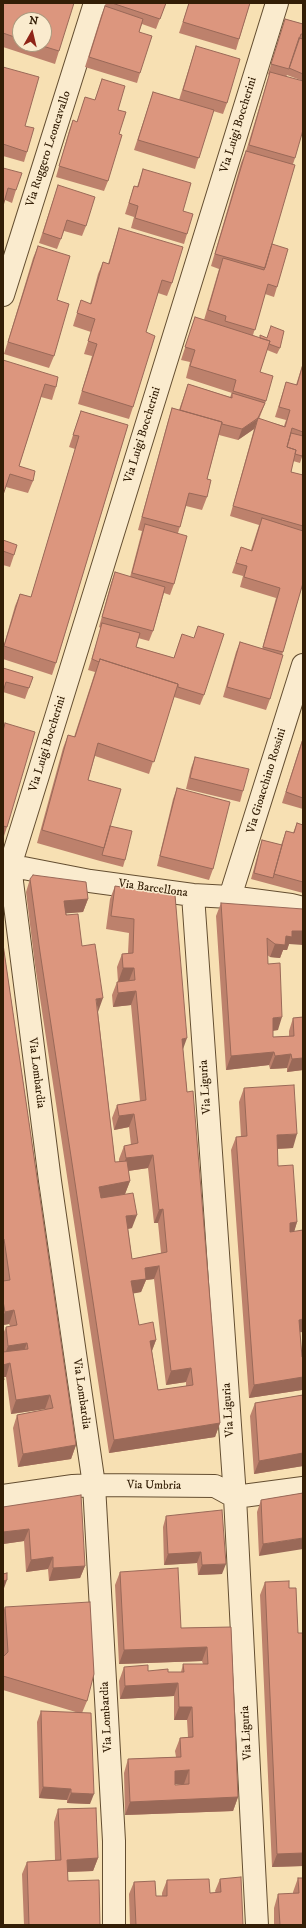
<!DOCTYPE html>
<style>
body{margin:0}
#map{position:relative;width:306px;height:1928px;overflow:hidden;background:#f7e0b3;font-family:"IM FELL DW Pica",serif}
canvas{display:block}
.frame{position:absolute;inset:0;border:4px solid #331e06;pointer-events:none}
.north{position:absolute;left:12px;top:12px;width:40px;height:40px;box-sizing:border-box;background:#faebce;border:1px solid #aa997e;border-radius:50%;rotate:8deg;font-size:11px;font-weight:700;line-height:16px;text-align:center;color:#331e06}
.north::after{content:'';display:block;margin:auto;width:14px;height:18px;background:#8f2418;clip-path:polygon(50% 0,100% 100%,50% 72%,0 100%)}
</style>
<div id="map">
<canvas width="306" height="1928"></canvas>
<div class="frame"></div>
<div class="north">N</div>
</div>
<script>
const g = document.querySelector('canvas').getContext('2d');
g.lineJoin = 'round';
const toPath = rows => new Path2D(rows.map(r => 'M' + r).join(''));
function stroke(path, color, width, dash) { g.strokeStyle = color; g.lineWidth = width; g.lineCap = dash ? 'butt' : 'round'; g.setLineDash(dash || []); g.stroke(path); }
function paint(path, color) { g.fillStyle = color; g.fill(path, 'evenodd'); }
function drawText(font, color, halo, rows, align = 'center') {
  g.font = font + ' "IM FELL DW Pica",serif'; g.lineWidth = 3; g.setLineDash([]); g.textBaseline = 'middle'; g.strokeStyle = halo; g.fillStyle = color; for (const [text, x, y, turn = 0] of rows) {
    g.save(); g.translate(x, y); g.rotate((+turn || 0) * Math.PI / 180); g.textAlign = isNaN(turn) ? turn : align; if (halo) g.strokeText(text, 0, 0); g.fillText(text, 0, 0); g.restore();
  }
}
const minor = toPath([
 [3,295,95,3],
 [3,864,90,881,193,895,230,897,291,905,303,908],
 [193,895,235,1497,257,1925],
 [230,897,303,665],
 [3,1496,73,1486,94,1485,215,1486,235,1497,303,1488],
 [114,1925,114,1841,94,1485,50,1181,10,866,277,3]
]);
const wall = toPath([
 [3,3,59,51,55,64,3,47],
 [20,20,44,44,20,44],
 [106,3,166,3,156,29,142,24,139,32,140,73,137,83,85,67,101,16],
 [189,3,250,3,236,50,179,33],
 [285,19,303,24,303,81,287,75,286,77,295,158,293,164,272,244,277,287,274,297,265,294,253,335,280,348,277,354,267,350,260,372,266,401,259,419,284,426,286,420,275,417,286,382,296,385,303,363,303,454,300,463,293,461,291,472,303,475,303,583,282,655,270,699,266,710,223,697,236,652,240,642,262,649,276,598,240,587,243,576,232,573,241,547,251,550,259,525,230,516,254,429,238,440,219,435,207,479,207,497,202,510,186,506,178,533,174,584,170,595,164,593,153,631,149,641,138,638,136,647,174,658,182,634,204,695,200,705,174,697,149,774,95,756,88,780,110,826,125,860,123,867,100,861,37,843,63,748,68,735,74,737,95,672,88,670,101,628,99,627,111,583,115,572,130,577,142,531,138,530,168,421,172,408,179,410,188,384,230,397,232,393,186,378,190,362,181,360,195,317,204,320,219,269,211,266,241,163,246,151,269,75,268,74],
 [196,46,227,103,223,114,213,111,195,169,134,150,153,92,179,100],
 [3,67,25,126,27,152,24,162,3,156],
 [102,79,118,110,119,134,108,181,104,191,56,177,69,131,73,120,77,122,85,97,95,100],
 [3,168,16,190,12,203,5,200],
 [143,169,183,211,187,234,184,244,131,228,134,217,125,214,134,186,137,187],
 [58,185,86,226,82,236,64,231,57,249,39,243],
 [119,228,172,283,167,296,158,293,146,332,133,407,129,419,78,404,92,356,84,354,91,332,73,326,81,300,90,304,98,274,103,262,108,264],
 [38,246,57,300,54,356,49,368,4,354,33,258],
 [3,360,56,387,52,400,41,397,19,466,33,481,28,493,6,487],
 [81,411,128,425,56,663,52,675,3,659,3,648,15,606,20,594,31,597,75,449,69,447],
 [3,540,14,555,10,567,3,565],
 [3,668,33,677,25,699,3,692],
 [5,723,7,827,3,839,3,729],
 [303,737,303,809,282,803],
 [195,757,243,791,240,802,186,789,191,768],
 [177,788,213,869,209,880,157,866,173,799],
 [297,823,303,825,303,893,251,879,260,846,262,840,281,845,286,831,293,833],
 [30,879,88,899,83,912,66,913,82,946,98,1012,115,1162,119,1162,119,1159,124,1146,131,1145,129,1127,114,1130,112,1118,117,1105,140,1101,131,1005,113,1007,112,995,117,982,123,981,118,982,117,967,122,954,128,953,129,933,106,929,110,899,115,886,175,895,183,1050,220,1423,215,1437,109,1453,35,965,26,892],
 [148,1168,154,1223,158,1223,161,1253,132,1259,128,1229,132,1228,125,1194,130,1181,128,1171],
 [154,1279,166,1385,186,1382,186,1386,158,1390,152,1351,156,1340,139,1325,133,1293,141,1292,146,1280],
 [221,903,289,944,287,950,283,950,280,958,270,957,267,955,268,964,278,1030,273,1031,273,1037,289,1036,289,1031,293,1018,303,1017,303,1070,287,1072,287,1068,270,1069,269,1065,226,1070,216,916],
 [3,944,76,1445,71,1459,18,1467,13,1428,17,1415,45,1410,45,1409,11,1414,6,1377,4,1377,4,1380,3,1384,3,1334,6,1327,10,1326,9,1324,3,1325],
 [244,1088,293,1148,277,1149,278,1166,297,1222,294,1231,300,1332,302,1357,303,1357,303,1466,254,1474,250,1416,255,1403,303,1395,302,1390,249,1398,231,1150,236,1137,241,1137,239,1102],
 [303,1493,259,1556,257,1512,261,1500],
 [3,1507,85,1566,80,1578,49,1581,48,1569,26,1572,24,1541,3,1544],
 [166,1516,222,1574,198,1575,197,1563,164,1565,163,1527],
 [120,1572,181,1628,231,1627,238,1797,233,1811,125,1815,124,1773,128,1759,176,1757,175,1751,180,1738,188,1737,187,1720,174,1720,174,1696,120,1699,119,1681,124,1667,148,1671,168,1672,181,1672,183,1664,203,1664,202,1661,119,1664,115,1585],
 [175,1784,184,1784,175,1785],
 [265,1582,289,1588,298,1633,303,1633,303,1866,272,1867,260,1595],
 [5,1607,87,1701,82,1713,90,1804,67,1803,67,1800,39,1798,37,1722,41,1711,79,1713,3,1690,3,1612],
 [58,1809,98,1858,93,1871,67,1872,68,1881,100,1925,24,1925,22,1874,27,1862,55,1860,54,1822],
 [298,1878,303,1925,274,1925,274,1908,278,1894,293,1894,293,1892],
 [220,1879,243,1925,130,1925,129,1894,134,1882,156,1896,162,1896,162,1893,167,1880,210,1893,216,1893,215,1891]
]);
const shadedWall = toPath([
 [258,419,254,429,238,440,242,429],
 [88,899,83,912,59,914,64,901],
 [292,931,303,931,303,945,289,944,287,950,283,950,280,958,270,957,275,944,286,936],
 [123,968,134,968,129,981,118,982],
 [136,991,131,1005,113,1007,118,993],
 [103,998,98,1012,96,999],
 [282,1017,278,1030,268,1031,273,1018],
 [187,1038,182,1052,182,1039],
 [274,1052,269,1065,226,1070,231,1056],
 [291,1054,287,1068,270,1069,275,1056],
 [303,1058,303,1070,287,1072,292,1059],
 [134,1114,129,1127,114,1130,119,1116],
 [297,1134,293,1148,272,1149,277,1135],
 [153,1155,148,1168,121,1172,126,1158],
 [130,1181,125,1194,94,1200,99,1187],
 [163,1209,158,1223,154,1223,159,1210],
 [137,1215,132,1228,121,1230,126,1216],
 [297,1222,293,1236,285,1236,290,1223],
 [159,1266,154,1279,146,1280,141,1292,126,1295,131,1281,145,1268],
 [14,1310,9,1324,3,1325,3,1316,5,1312],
 [303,1319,303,1332,294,1333,299,1320],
 [156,1340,151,1353,150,1341],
 [27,1343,22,1356,3,1359,8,1346],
 [10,1363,6,1377,3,1377,3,1365],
 [191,1368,186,1382,166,1385,171,1371],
 [303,1377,303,1387,302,1390,249,1398,254,1385],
 [50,1395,45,1409,11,1414,16,1400],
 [220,1423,215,1437,109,1453,114,1440],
 [76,1445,71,1459,18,1467,23,1454],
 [303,1453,303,1466,254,1474,259,1461],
 [29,1529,24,1541,3,1544,3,1532],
 [303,1538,303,1549,259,1556,263,1544],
 [201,1552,197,1563,164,1565,168,1554],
 [53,1557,48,1569,26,1572,31,1560],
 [226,1564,222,1574,198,1575,202,1565],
 [85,1566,80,1578,49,1581,53,1568],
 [7,1580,3,1591,3,1581],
 [207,1647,202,1661,119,1664,124,1650],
 [178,1683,174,1696,120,1699,125,1686],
 [179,1707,192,1707,187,1720,174,1720],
 [189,1770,184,1784,170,1784,175,1771],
 [43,1787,71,1789,67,1800,39,1798],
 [71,1793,94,1794,90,1804,67,1803],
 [238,1797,233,1811,125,1815,130,1802],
 [303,1853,303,1866,272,1867,277,1854],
 [98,1858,93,1871,62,1872,67,1860]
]);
const building = toPath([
 [3,3,74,3,59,51,36,44,44,44,44,20,20,20,20,39,3,33,3,3],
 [112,3,166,3,160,19,112,3],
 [189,3,250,3,239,39,183,22,189,3],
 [105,6,143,19,139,32,152,36,140,73,89,57,105,6],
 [285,19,303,24,303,34,301,34,289,69,271,64,285,19],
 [299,38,303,39,303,74,289,68,299,38],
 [196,46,240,59,227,103,183,90,196,46],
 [3,67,39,77,25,126,34,128,27,152,3,144,3,67],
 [270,72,303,81,303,130,295,158,249,145,270,72],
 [102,79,125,86,118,110,126,112,119,134,122,135,108,181,59,166,73,120,77,122,85,97,95,100,102,79],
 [153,92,214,110,199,158,138,140,153,92],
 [246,151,295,165,265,268,215,254,246,151],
 [3,168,22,173,16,190,8,188,3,206,3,168],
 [143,169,191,183,183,211,193,214,187,234,135,218,138,206,129,203,134,186,138,187,143,169],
 [58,185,95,197,86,226,67,220,61,239,43,233,58,185],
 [119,228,183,247,172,283,162,280,146,332,155,336,133,407,82,391,97,344,88,341,95,319,77,313,81,300,91,304,103,262,109,264,119,228],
 [272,244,288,249,277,287,268,284,255,330,225,321,226,316,208,310,223,258,264,270,272,244],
 [38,246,70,256,57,300,69,304,54,356,8,342,38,246],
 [195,317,270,341,260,372,273,376,266,401,233,391,236,380,190,366,195,350,185,347,195,317],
 [271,326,284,331,280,348,269,344,270,341,260,338,260,335,267,338,271,326],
 [3,360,58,377,56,387,45,384,19,466,35,471,33,481,10,474,3,495,3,360],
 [303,364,303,432,292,428,287,447,296,450,291,472,303,475,303,526,233,506,258,418,242,429,222,424,222,422,180,410,188,384,232,398,232,393,265,403,258,418,285,427,290,410,279,407,286,382,297,385,303,364],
 [172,408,222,422,207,479,211,480,207,497,189,493,180,527,142,517,172,408],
 [81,411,128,425,56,663,4,646,20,594,31,597,79,436,73,435,81,411],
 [291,433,303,436,303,454,302,456,295,454,296,450,287,447,291,433],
 [262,518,303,531,303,583,283,652,263,647,280,588,244,577,247,566,236,563,241,547,252,551,262,518],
 [145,524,187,536,174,584,132,573,145,524],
 [3,540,17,545,14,555,3,551,3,540],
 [115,572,165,587,153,631,102,617,115,572],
 [102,623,140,633,136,647,174,658,182,634,194,638,198,626,224,634,204,695,178,687,178,684,100,659,99,662,92,659,102,623],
 [240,642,283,655,270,699,227,687,240,642],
 [100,659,178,684,154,762,98,743,88,780,121,789,104,848,42,830,68,735,75,737,100,659],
 [3,668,33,677,29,688,6,682,3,692,3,668],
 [5,723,35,732,7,827,3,826,3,731,5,723],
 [303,739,303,798,286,792,303,739],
 [195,757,249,769,243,791,190,778,195,757],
 [177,788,230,802,213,869,160,856,177,788],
 [297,823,303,825,303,882,274,874,286,831,294,833,297,823],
 [110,826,132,831,125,860,102,855,110,826],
 [262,840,282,845,273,878,254,873,262,840],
 [33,875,86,882,88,899,64,901,66,915,78,914,82,946,95,944,103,998,96,999,115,1162,127,1161,130,1181,99,1187,101,1198,133,1193,137,1215,126,1216,132,1259,167,1252,163,1209,159,1210,153,1155,126,1158,124,1146,138,1143,134,1114,119,1116,117,1105,146,1100,136,991,118,993,117,982,135,980,134,968,123,968,122,954,133,953,134,919,111,916,115,886,175,895,187,1038,182,1039,187,1092,193,1091,220,1423,114,1440,40,952,30,879,33,875],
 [159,1266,171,1371,191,1368,193,1385,158,1390,150,1341,156,1340,153,1322,139,1325,131,1281,146,1279,145,1268,159,1266],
 [221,903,303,909,303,931,292,931,292,937,286,936,285,945,275,944,267,938,268,964,280,963,282,1017,273,1018,273,1037,294,1036,293,1018,303,1017,303,1058,292,1059,291,1054,275,1056,274,1052,231,1056,221,903],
 [3,944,76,1445,23,1454,17,1415,53,1408,50,1395,16,1400,10,1363,3,1365,3,1352,28,1349,27,1343,8,1346,6,1327,17,1325,14,1310,5,1312,3,1301,3,1281,10,1280,4,1239,3,1239,3,944],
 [294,1085,297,1134,277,1135,278,1166,293,1165,297,1222,290,1223,290,1232,303,1230,303,1319,299,1320,302,1357,303,1357,303,1377,254,1385,236,1137,247,1136,244,1088,294,1085],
 [3,1371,4,1380,3,1381,3,1371],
 [303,1395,303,1453,259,1461,255,1403,303,1395],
 [303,1493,303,1538,263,1544,261,1500,303,1493],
 [81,1495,85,1566,53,1568,53,1557,31,1560,29,1529,3,1532,3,1507,81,1495],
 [222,1510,226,1564,202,1565,201,1552,168,1554,166,1516,222,1510],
 [178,1568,181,1628,231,1627,238,1797,130,1802,128,1759,181,1757,180,1738,193,1737,192,1707,179,1707,178,1683,125,1686,124,1667,148,1665,148,1671,168,1669,168,1672,184,1672,183,1664,208,1664,207,1647,124,1650,120,1572,178,1568],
 [189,1770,189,1784,175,1785,175,1771,189,1770],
 [7,1573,7,1580,3,1581,3,1574,7,1573],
 [289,1581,289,1588,296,1588,298,1633,303,1633,303,1853,277,1854,265,1582,289,1581],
 [90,1602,94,1674,87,1701,3,1676,3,1657,8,1652,5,1607,90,1602],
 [41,1711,91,1713,94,1794,71,1793,71,1789,43,1787,41,1711],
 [96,1808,98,1858,67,1860,68,1881,99,1880,100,1925,29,1925,27,1862,61,1860,58,1809,96,1808],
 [241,1877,243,1925,136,1925,134,1882,155,1881,156,1896,167,1896,167,1880,209,1879,210,1893,221,1892,220,1879,241,1877],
 [298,1878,303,1878,303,1925,280,1925,278,1894,299,1893,298,1878]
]);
const streetNames = [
 ["Via Luigi Boccherini",239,125,-73],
 ["Via Ruggero Leoncavallo",49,149,-72],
 ["Via Luigi Boccherini",143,435,-73],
 ["Via Luigi Boccherini",48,744,-73],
 ["Via Gioacchino Rossini",267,781,-73],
 ["Via Barcellona",153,889,8],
 ["Via Lombardia",36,1073,83],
 ["Via Liguria",206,1087,-94],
 ["Via Lombardia",81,1394,82],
 ["Via Liguria",229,1410,-94],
 ["Via Umbria",154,1486,1],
 ["Via Lombardia",107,1717,-93],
 ["Via Liguria",247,1733,-93]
];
stroke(minor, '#644e31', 24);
stroke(minor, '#faebce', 22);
paint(wall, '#bd816c');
paint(shadedWall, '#9a6958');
paint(building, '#dc967e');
stroke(building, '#9a6958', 1);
drawText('12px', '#331e06', '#faebce', streetNames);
</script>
